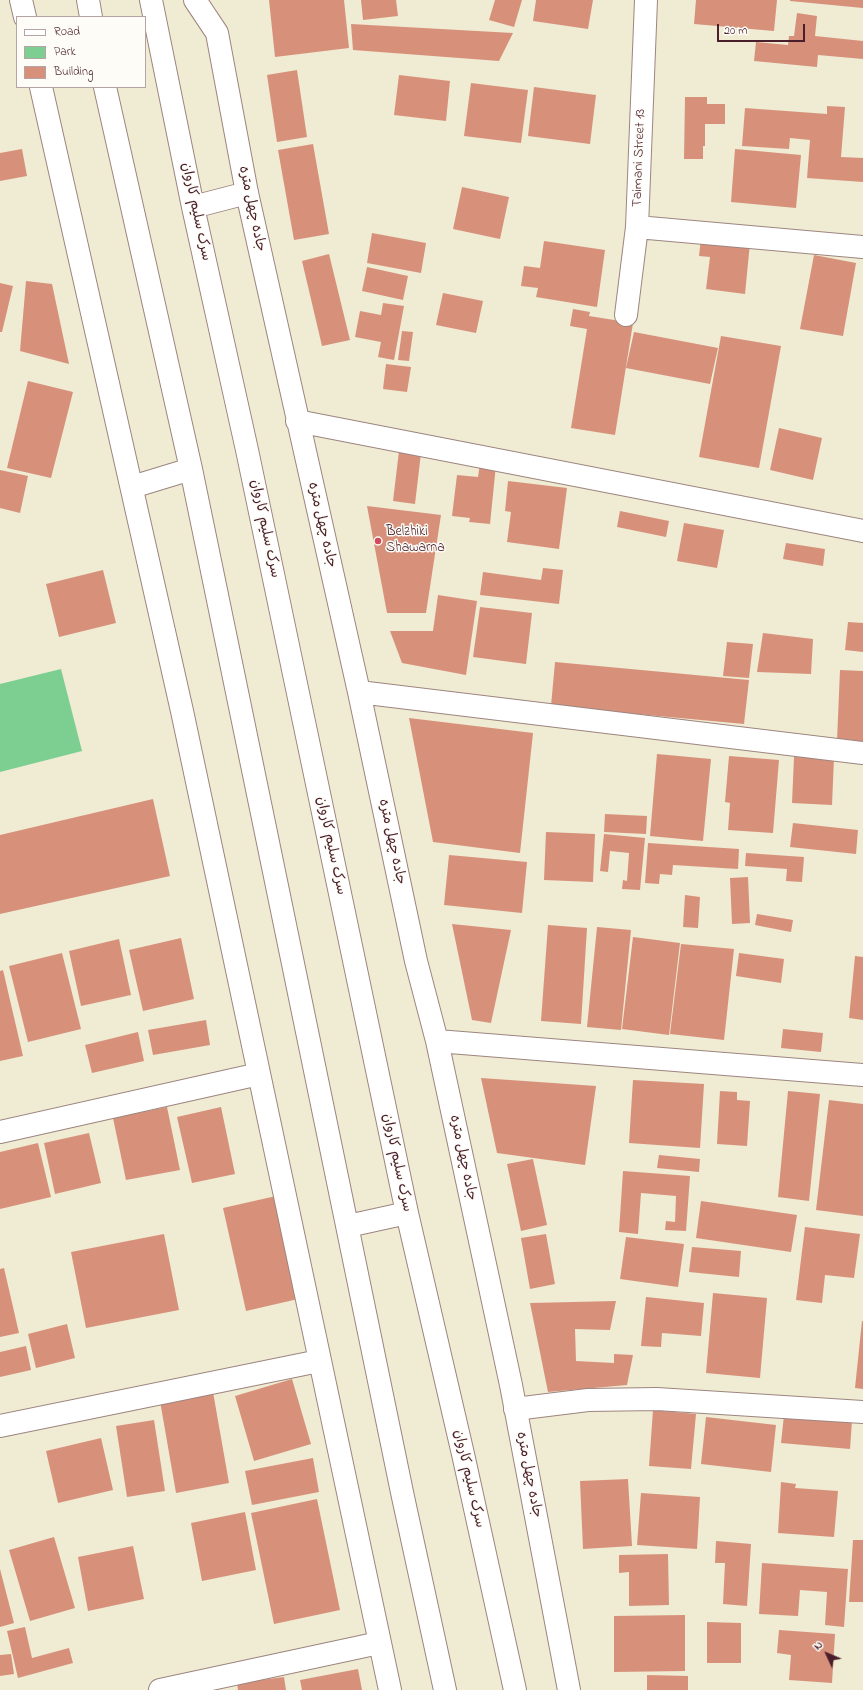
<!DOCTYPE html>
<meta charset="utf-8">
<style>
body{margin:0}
#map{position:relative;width:863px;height:1690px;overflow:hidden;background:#f0ebd3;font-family:"Indie Flower",sans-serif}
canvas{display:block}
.legend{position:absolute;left:16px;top:16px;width:130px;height:72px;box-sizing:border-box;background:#fdfcf7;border:1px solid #b5a4a5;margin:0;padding:5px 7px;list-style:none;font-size:12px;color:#4a1f2b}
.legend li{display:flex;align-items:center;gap:8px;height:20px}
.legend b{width:20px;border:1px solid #b5a4a5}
.north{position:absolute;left:807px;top:1634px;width:40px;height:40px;-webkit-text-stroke:3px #fdfcf7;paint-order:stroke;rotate:314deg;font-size:11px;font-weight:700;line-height:16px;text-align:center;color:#4a1f2b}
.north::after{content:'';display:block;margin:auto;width:14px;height:18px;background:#4a1f2b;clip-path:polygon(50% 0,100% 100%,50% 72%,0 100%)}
.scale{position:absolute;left:717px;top:24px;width:88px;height:18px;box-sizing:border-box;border:2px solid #4a1f2b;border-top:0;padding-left:5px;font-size:12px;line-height:14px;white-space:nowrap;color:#4a1f2b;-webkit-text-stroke:3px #fdfcf7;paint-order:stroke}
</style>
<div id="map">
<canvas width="863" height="1690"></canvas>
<ul class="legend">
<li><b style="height:5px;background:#fff"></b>Road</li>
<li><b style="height:11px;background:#7ccf91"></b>Park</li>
<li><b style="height:11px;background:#d7917b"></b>Building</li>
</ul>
<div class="north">N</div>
<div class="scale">20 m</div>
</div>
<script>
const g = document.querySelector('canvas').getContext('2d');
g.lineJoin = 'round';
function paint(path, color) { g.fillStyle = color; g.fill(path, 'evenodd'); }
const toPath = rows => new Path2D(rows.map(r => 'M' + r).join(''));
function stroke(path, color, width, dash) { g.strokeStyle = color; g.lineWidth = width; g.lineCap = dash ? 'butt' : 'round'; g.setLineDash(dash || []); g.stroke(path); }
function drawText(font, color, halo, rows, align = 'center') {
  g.font = font + ' "Indie Flower","Playpen Sans Arabic",sans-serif'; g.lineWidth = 3; g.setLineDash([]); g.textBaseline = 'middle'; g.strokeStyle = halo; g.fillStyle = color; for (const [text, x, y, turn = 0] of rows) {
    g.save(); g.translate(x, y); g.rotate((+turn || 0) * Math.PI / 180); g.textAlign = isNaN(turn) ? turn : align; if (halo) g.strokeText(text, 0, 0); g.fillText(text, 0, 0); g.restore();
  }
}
const green = toPath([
 [61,669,82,751,0,772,0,684]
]);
const building = toPath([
 [269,0,344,0,349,48,275,57],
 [361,0,396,0,398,16,363,20],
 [495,0,522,0,514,27,489,20],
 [536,0,593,0,588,29,533,21],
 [696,0,777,0,774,31,694,24],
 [790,0,863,0,863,8,790,1],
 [797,13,817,16,815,36,863,41,863,59,818,55,817,67,754,61,756,42,788,45,789,36,794,36],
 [351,24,513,33,499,61,353,50],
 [297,70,307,137,277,142,267,75],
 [399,75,450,81,446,121,394,115],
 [471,83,528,90,521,143,464,136],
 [534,87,596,95,590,144,528,136],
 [685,97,707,97,707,104,725,104,725,124,705,124,705,146,703,146,703,159,684,159],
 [827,106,845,107,841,157,863,158,863,182,807,178,810,140,790,138,789,149,742,146,745,108,827,114],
 [313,144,329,234,294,240,278,150],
 [22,149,27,176,0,181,0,153],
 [735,149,801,155,796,208,731,202],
 [462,187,509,197,500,239,453,229],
 [372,233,426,243,421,273,367,263],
 [701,238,750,243,745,294,706,289,710,257,699,256],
 [544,241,605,250,597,307,536,297,538,288,521,286,524,266,540,268],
 [329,254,350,340,322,346,302,261],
 [814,255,856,263,843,336,800,329],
 [367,267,408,276,403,300,362,291],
 [26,281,52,284,69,364,20,351],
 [0,283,13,286,2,332,0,332],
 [443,293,483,301,476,333,436,325],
 [383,303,404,306,394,360,378,357,381,342,355,337,360,311,381,315],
 [573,309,590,312,589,316,633,323,615,435,571,428,587,329,570,326],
 [402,331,413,332,409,361,398,360],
 [634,332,718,348,710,384,626,368],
 [721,336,781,346,759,468,699,457],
 [386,364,411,367,407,392,383,389],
 [28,381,73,392,51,478,7,468],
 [779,428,822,438,813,480,770,470],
 [399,451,421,453,415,504,393,501],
 [480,463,496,465,490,524,469,522,470,518,452,516,457,475,478,477],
 [0,470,28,476,20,513,0,508],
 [508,481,567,488,559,549,507,542,511,512,505,511],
 [367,506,441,515,426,613,387,613],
 [620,511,669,521,666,537,617,527],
 [684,523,724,530,717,568,677,561],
 [786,543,825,549,823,566,783,559],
 [543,568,563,570,559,604,480,595,483,572,541,580],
 [103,570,116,623,59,637,46,584],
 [438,595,477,601,466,675,402,663,390,631,433,631],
 [480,607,532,613,526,664,473,657],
 [848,622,863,623,863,652,845,650],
 [763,633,813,639,811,674,757,672],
 [727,642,753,644,749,678,723,676],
 [555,662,749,680,744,724,551,706],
 [840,670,863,671,863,742,837,741],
 [409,718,533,733,520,853,433,842],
 [657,754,711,759,703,841,650,836],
 [729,756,779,760,773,833,728,830,730,803,725,802],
 [794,757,834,758,832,805,792,803],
 [153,799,170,876,0,914,0,835],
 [605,814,647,816,646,834,604,832],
 [793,823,858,830,856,854,790,847],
 [546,832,595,834,593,882,544,880],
 [604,834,645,838,640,890,622,889,623,880,627,881,629,853,610,851,608,872,600,871],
 [648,843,739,849,738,869,673,865,672,875,660,874,659,884,645,883],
 [746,853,804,857,802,882,786,881,787,869,745,866],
 [449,855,527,862,522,913,444,905],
 [748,877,750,923,732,924,730,878],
 [685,895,700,897,698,928,683,927],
 [757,914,793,920,791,932,755,925],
 [452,924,511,930,491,1023,472,1020],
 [548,925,587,928,581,1024,541,1021],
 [597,927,631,930,621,1030,587,1027],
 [633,937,680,943,669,1035,622,1029],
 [181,938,194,999,143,1011,129,950],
 [119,939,131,995,81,1006,69,951],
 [681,944,734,949,724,1040,670,1034],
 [62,953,81,1029,28,1042,9,966],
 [739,953,784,959,781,983,736,976],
 [855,956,863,957,863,1020,849,1018],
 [3,970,23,1056,0,1061,0,971],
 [206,1020,210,1045,153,1055,148,1030],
 [783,1029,823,1033,821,1052,781,1048],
 [138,1032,144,1061,92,1073,85,1045],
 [481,1078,596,1086,585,1165,497,1153],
 [633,1080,704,1084,700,1148,629,1143],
 [720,1091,737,1092,737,1100,750,1101,747,1146,717,1144],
 [788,1091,820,1094,809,1201,778,1197],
 [829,1100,863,1104,863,1216,816,1210],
 [167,1107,180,1170,126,1180,113,1118],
 [221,1107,235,1174,192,1183,177,1117],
 [89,1133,101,1183,55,1194,44,1143],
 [38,1143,51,1197,0,1209,0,1152],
 [659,1155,700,1159,699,1172,657,1168],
 [533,1159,547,1225,521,1231,507,1164],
 [623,1171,690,1176,686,1231,665,1230,666,1221,675,1222,676,1196,641,1193,638,1234,619,1232],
 [276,1196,298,1299,246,1311,223,1208],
 [701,1201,797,1215,791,1252,696,1238],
 [805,1227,860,1234,854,1278,825,1275,822,1303,796,1300],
 [164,1234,179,1310,86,1328,71,1252],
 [546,1234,555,1284,530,1289,521,1238],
 [626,1237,684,1244,678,1287,620,1279],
 [692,1247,741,1251,739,1277,689,1272],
 [4,1268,19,1333,0,1337,0,1269],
 [713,1293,767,1298,760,1378,706,1373],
 [646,1297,704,1303,701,1336,662,1333,661,1347,641,1346],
 [616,1301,610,1330,575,1329,576,1361,614,1363,614,1354,633,1355,627,1385,548,1392,530,1303],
 [862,1321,863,1321,863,1389,855,1388],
 [67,1324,75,1358,36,1368,28,1334],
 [26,1346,31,1370,0,1377,0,1352],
 [292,1379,311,1444,254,1461,235,1396],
 [213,1392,229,1483,176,1493,160,1401],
 [653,1410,696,1414,691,1469,649,1466],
 [784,1415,852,1421,850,1449,781,1443],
 [706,1417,776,1425,771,1472,701,1464],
 [154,1420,165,1491,127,1497,116,1426],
 [101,1438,113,1490,58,1503,46,1451],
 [313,1458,319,1492,252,1505,245,1471],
 [628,1479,632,1546,583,1549,580,1481],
 [781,1482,796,1484,795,1488,838,1491,834,1537,778,1533],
 [641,1493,700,1497,697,1549,637,1545],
 [317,1499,340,1610,274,1624,251,1513],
 [245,1512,256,1570,202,1581,191,1523],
 [54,1537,75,1608,30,1621,9,1550],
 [853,1540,863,1540,863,1602,849,1602],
 [716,1541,751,1544,747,1606,723,1604,725,1563,715,1563],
 [133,1546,144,1599,88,1611,78,1557],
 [668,1554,669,1605,629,1606,629,1572,619,1573,619,1555],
 [762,1563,848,1569,844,1627,825,1625,827,1592,800,1590,798,1616,759,1614],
 [0,1569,14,1623,0,1627],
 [685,1615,685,1671,614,1672,614,1616],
 [707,1622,741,1623,741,1663,707,1663],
 [25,1627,32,1658,69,1648,73,1663,18,1678,7,1631],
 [779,1630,835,1634,832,1683,789,1680,791,1655,777,1653],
 [11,1654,14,1674,0,1676,0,1655],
 [358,1669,362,1690,302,1690,300,1680],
 [647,1675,688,1676,688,1690,647,1690],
 [284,1677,286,1690,238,1690,237,1683]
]);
const minor = toPath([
 [21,0,25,17],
 [195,0,217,33,247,193,359,692,416,961,437,1041,511,1385,569,1690],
 [41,87,182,711,390,1690],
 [637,227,863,247],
 [626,315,637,227,646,0],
 [297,421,863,531],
 [359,692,863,753],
 [437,1041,863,1075],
 [0,1132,259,1074],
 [515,1409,588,1400,657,1399,863,1412],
 [0,1426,319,1361],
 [160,1690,379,1643]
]);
const major = toPath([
 [88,0,91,17],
 [151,0,193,207,247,450,407,1213,463,1454,515,1690],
 [105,87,191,469,403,1497,445,1690],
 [193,207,247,193],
 [132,487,191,469],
 [348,1226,407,1213]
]);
const markers = [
 [378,541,4,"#d1495b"]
];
const streetNames = [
 ["Taimani Street 13",640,158,-88],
 ["جاده چهل متره",251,209,78],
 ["سرک سلیم کاروان",195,212,78],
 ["جاده چهل متره",321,525,77],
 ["سرک سلیم کاروان",264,529,78],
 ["جاده چهل متره",391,842,78],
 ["سرک سلیم کاروان",330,846,78],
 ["جاده چهل متره",462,1158,78],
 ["سرک سلیم کاروان",396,1163,78],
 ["جاده چهل متره",528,1475,79],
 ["سرک سلیم کاروان",468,1479,77]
];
const poiNames = [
 ["Belzhiki",386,533],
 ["Shawarna",386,549]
];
paint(green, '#7ccf91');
paint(building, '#d7917b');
stroke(minor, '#9d857f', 24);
stroke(major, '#9d857f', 24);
stroke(minor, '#fff', 22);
stroke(major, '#fff', 22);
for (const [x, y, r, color] of markers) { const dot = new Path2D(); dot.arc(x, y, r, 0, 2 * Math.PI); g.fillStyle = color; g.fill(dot); stroke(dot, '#fdfcf7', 1.5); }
drawText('14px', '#4a1f2b', '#fdfcf7', streetNames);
drawText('14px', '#4a1f2b', '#fdfcf7', poiNames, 'left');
</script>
